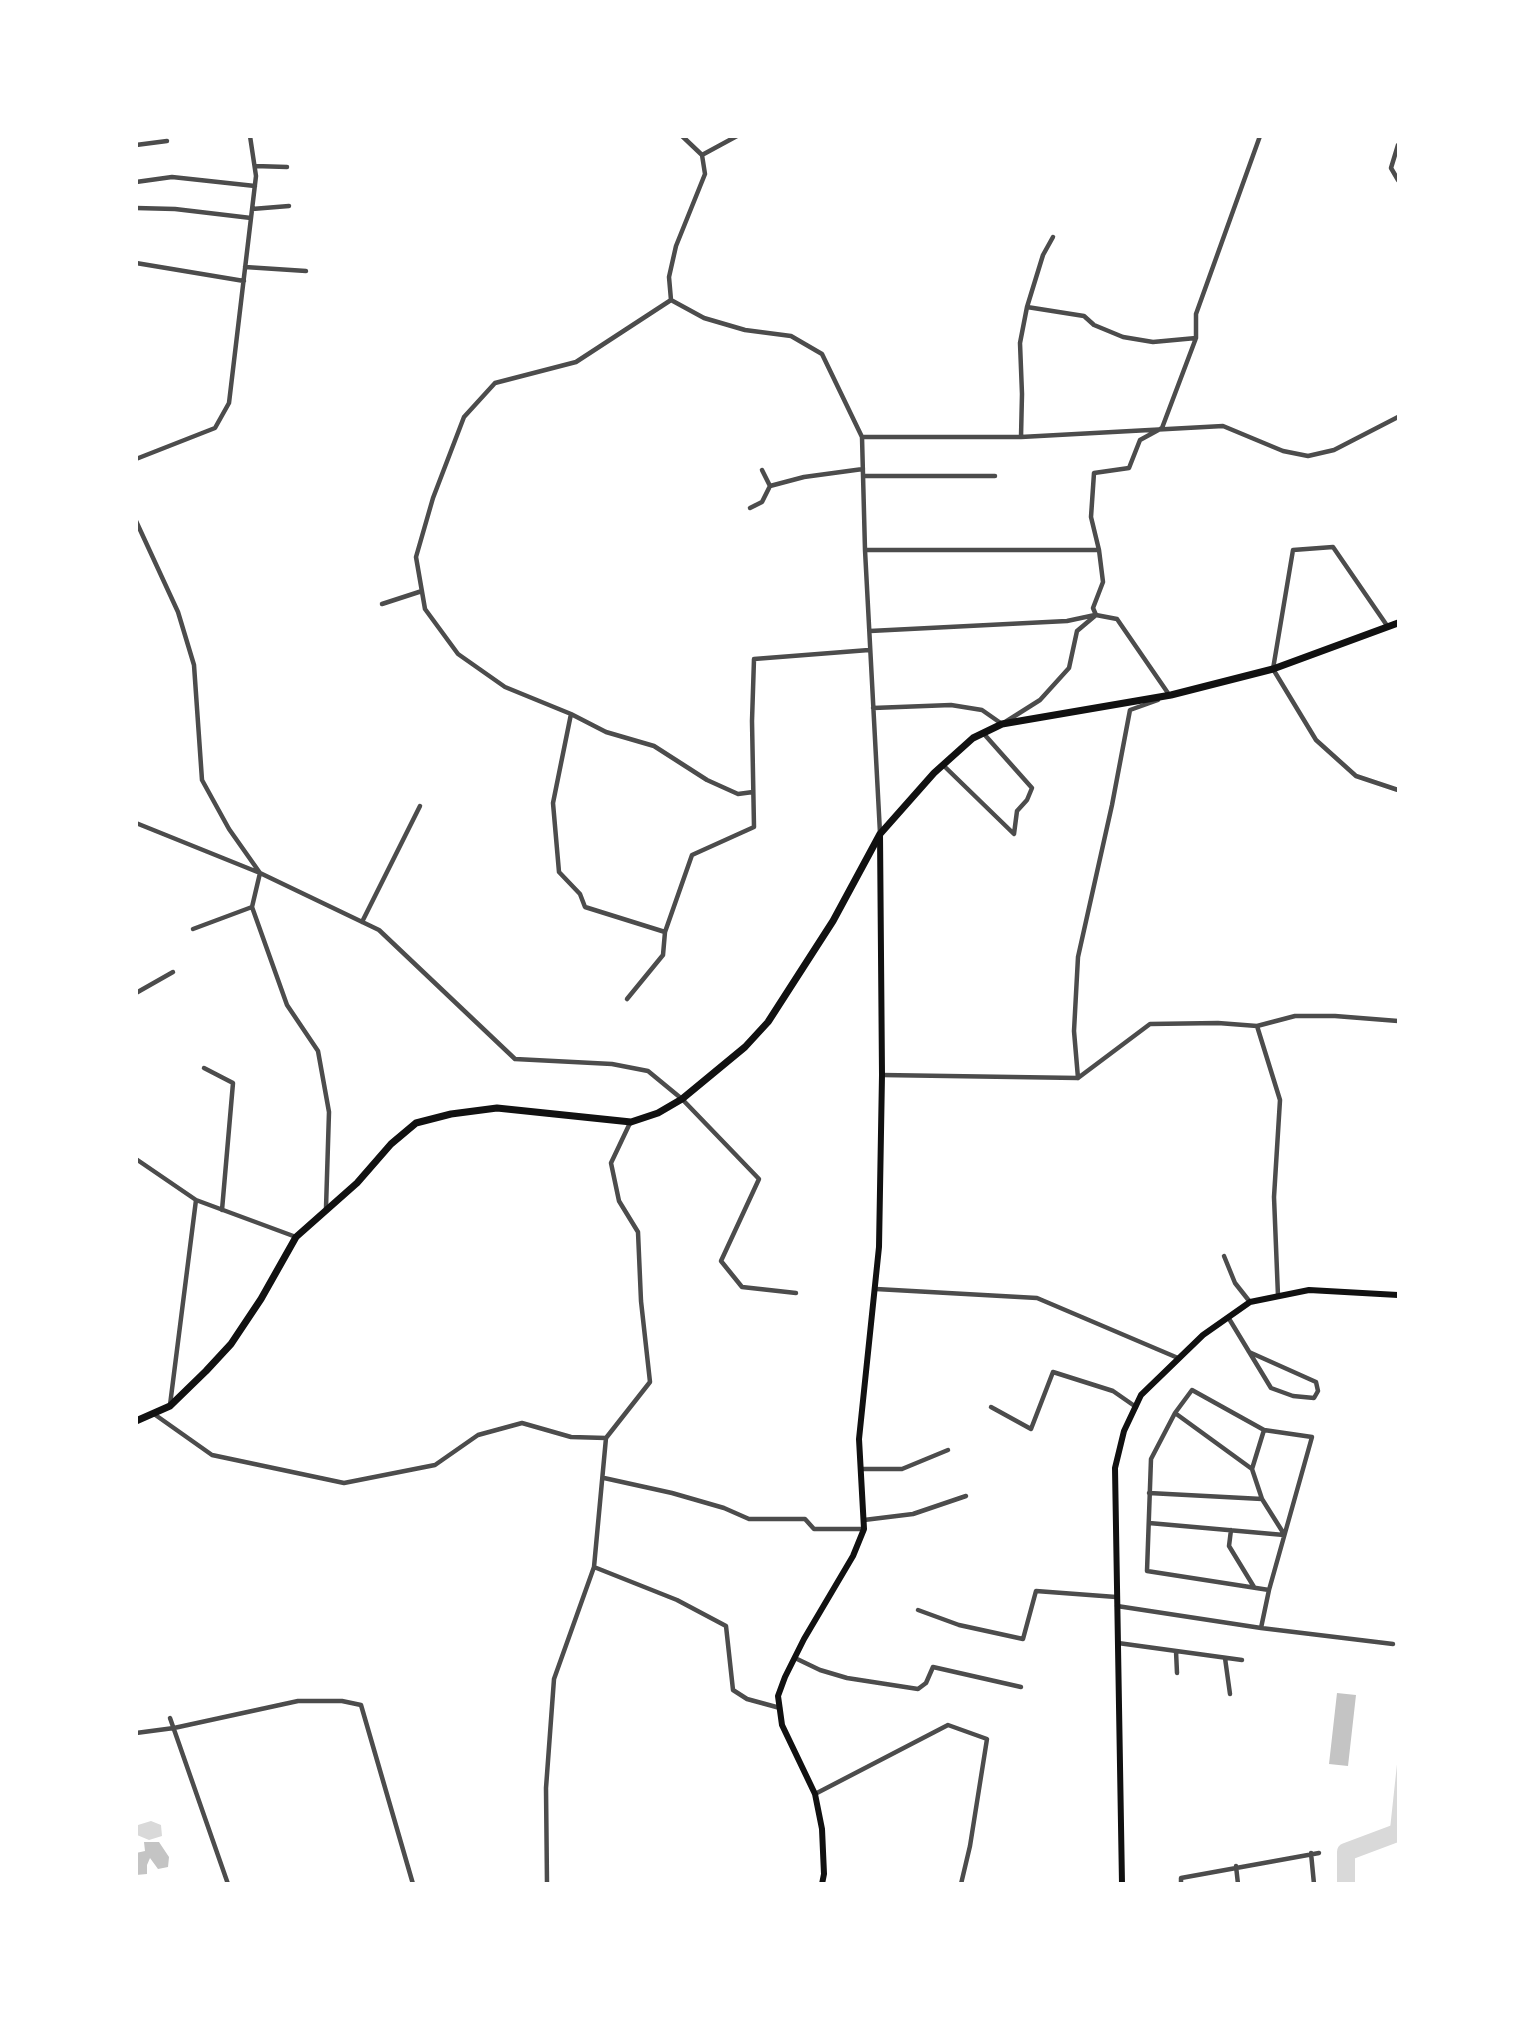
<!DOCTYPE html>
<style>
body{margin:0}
#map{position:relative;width:1535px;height:2020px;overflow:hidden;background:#fff;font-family:"Sofia Sans Condensed",sans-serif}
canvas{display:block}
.frame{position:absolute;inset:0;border:138px solid #fff;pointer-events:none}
</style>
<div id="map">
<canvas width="1535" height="2020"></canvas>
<div class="frame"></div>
</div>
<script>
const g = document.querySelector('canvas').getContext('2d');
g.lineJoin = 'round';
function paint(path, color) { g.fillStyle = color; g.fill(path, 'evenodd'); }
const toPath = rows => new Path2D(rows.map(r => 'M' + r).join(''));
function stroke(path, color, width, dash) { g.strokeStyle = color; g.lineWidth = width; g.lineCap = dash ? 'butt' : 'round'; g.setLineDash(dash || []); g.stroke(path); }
const water = toPath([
 [1398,1755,1398,1839,1390,1829],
 [151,1821,161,1825,162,1836,149,1840,137,1835,138,1825]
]);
const river = toPath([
 [1346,1884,1346,1852,1394,1834]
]);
const building = toPath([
 [1337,1693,1356,1695,1348,1766,1329,1764],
 [144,1842,159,1842,169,1857,168,1867,158,1869,150,1858,147,1865,147,1874,136,1875,136,1853,145,1851]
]);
const minor = toPath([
 [136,145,167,141],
 [1398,145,1391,168,1398,180],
 [702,155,737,136],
 [255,166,287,167],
 [136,182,172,177,255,186],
 [136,208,175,209,251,218],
 [252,209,289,206],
 [136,263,244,281],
 [245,267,306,271],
 [671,300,669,277,676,246,705,174,702,155,682,136],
 [1027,307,1084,316,1094,325,1123,337,1153,342,1196,338],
 [862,437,1021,437,1223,426,1283,451,1308,456,1334,450,1398,417],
 [1021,437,1022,394,1020,343,1027,307,1043,255,1053,237],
 [136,459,215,428,229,403,256,176,250,136],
 [863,476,995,476],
 [770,486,804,477,863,469],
 [750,508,762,502,770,486,762,470],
 [136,521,178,612,194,665,202,780,229,829,260,873,379,930,515,1059,612,1064,648,1071,682,1099,759,1179,721,1261,742,1287,796,1293],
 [865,550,1099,550],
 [382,604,422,591],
 [1388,627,1333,547,1293,550,1273,669,1316,740,1356,776,1398,790],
 [870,631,1067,621,1095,615],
 [1170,696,1117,619,1096,615,1093,608,1103,582,1099,550,1091,517,1094,473,1129,468,1140,440,1162,428,1196,338,1196,314,1260,136],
 [873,708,951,705,982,710,1002,724,1040,700,1069,668,1077,631,1096,615],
 [571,714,606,732,654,746,707,780,738,794,753,792],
 [943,765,1014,834,1017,811,1027,800,1032,788,984,734],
 [136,823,260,873,252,907,287,1005,318,1051,329,1112,326,1208],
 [362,922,420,806],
 [193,929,252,907],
 [665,932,585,907,580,894,559,872,553,803,571,714,505,687,458,654,425,609,416,557,433,498,464,417,495,383,576,362,671,300,704,318,745,330,791,336,822,354,862,437,865,550,880,833],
 [136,993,173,972],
 [627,999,663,955,665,932,692,855,754,827,752,721,754,659,869,650],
 [1257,1026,1280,1100,1274,1197,1278,1296],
 [204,1068,233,1083,222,1210],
 [882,1075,1078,1078,1074,1031,1078,957,1112,805,1130,710,1158,700],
 [1078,1078,1150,1024,1218,1023,1257,1026,1295,1016,1335,1016,1398,1021],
 [136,1159,196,1200,170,1405],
 [196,1200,296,1237],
 [1224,1256,1235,1283,1250,1302],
 [876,1289,1037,1298,1178,1358],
 [1228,1317,1271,1388,1293,1396,1314,1398,1318,1391,1316,1382,1249,1352],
 [991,1407,1031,1429,1053,1372,1113,1391,1136,1407],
 [1175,1413,1252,1469,1262,1499,1284,1534],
 [154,1414,212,1455,344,1483,435,1465,478,1435,522,1423,571,1437,606,1438,594,1567,554,1679,546,1788,547,1884],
 [606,1438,650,1382,641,1301,638,1232,619,1201,611,1163,630,1123],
 [862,1469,902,1469,948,1450],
 [1252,1469,1264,1430],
 [604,1478,672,1493,724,1508,749,1519,805,1519,814,1529,863,1529],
 [1149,1493,1262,1499],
 [864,1520,913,1514,966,1496],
 [1149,1523,1284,1535],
 [1231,1530,1229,1546,1254,1587],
 [594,1567,677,1600,726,1626,733,1690,747,1699,780,1708],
 [1117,1606,1261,1628,1393,1644],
 [918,1610,959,1625,1023,1639,1036,1591,1116,1597],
 [1261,1628,1269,1590,1312,1437,1264,1430,1192,1390,1175,1413,1151,1459,1147,1571,1269,1590],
 [1118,1643,1242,1660],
 [1176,1651,1177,1673],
 [795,1658,820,1670,847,1678,918,1689,926,1683,933,1667,1021,1687],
 [1225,1658,1230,1694],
 [170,1718,228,1884],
 [136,1733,174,1728,298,1701,342,1701,361,1705,413,1884],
 [815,1794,948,1725,987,1739,970,1846,961,1884],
 [1311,1853,1314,1884],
 [1236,1866,1238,1884],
 [1181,1884,1181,1878,1319,1853]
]);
const secondary = toPath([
 [1122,1884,1115,1468,1124,1431,1141,1395,1203,1335,1250,1302,1309,1290,1398,1295]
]);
const primary = toPath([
 [822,1884,824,1874,822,1829,815,1794,782,1725,778,1696,785,1677,804,1639,853,1556,864,1529,859,1439,879,1247,882,1075,880,834]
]);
const trunk = toPath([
 [136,1421,170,1406,206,1371,231,1344,261,1299,296,1237,357,1183,391,1144,416,1123,451,1114,497,1108,631,1122,658,1113,682,1099,745,1047,768,1022,833,921,880,834,934,773,973,738,1002,724,1171,695,1273,669,1398,623]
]);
paint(water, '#d9d9d9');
stroke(river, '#d9d9d9', 18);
paint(building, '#c4c4c4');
stroke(minor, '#4c4c4c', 4.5);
stroke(secondary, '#111', 6);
stroke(primary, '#111', 6);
stroke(trunk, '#111', 7);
</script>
